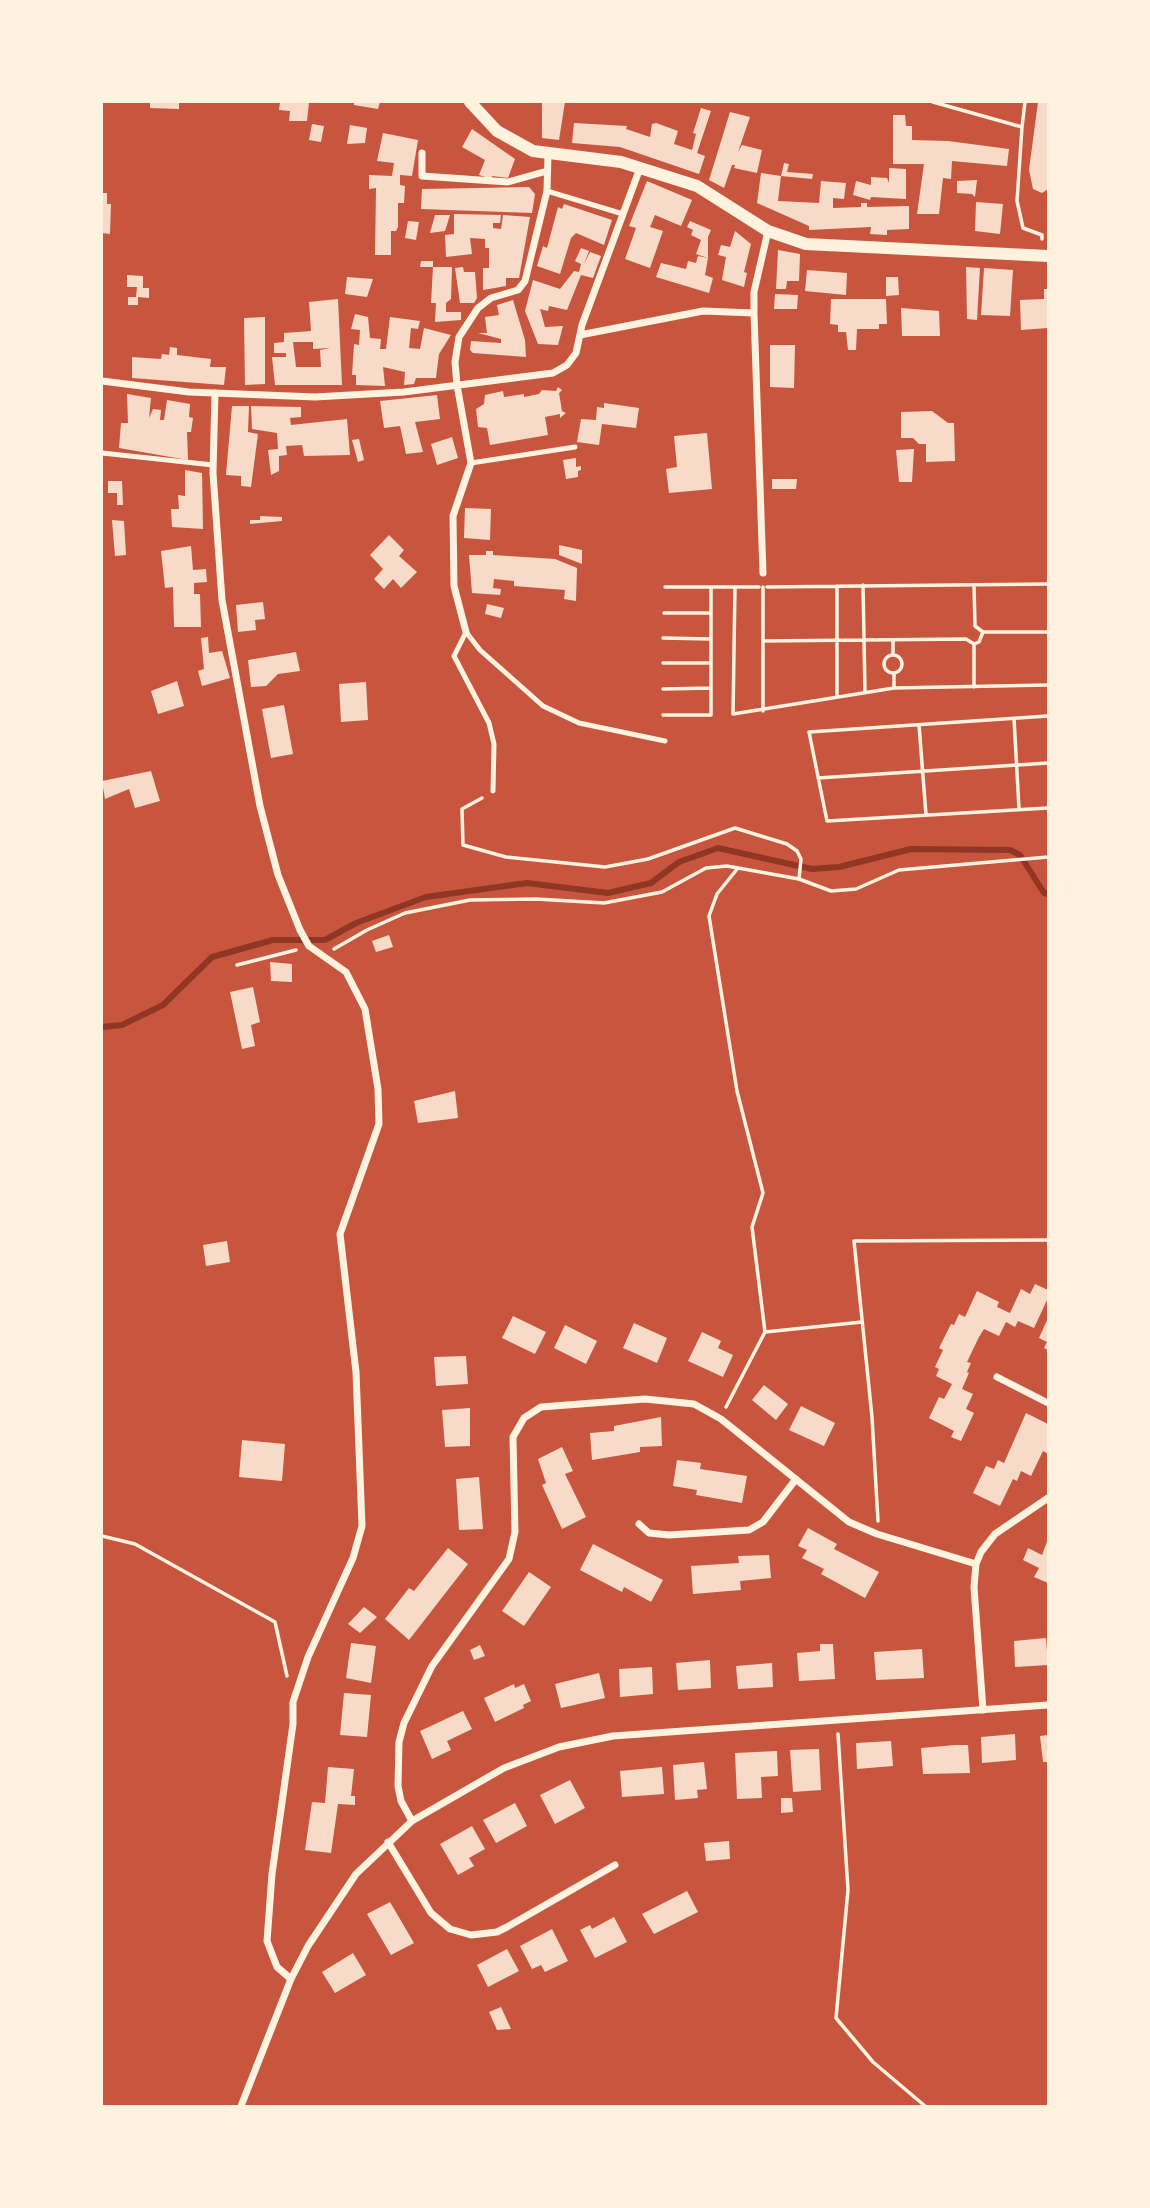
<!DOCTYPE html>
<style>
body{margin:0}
#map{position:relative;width:1150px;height:2208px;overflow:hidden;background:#c8553d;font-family:"Times New Roman",serif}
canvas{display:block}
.frame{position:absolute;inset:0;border:103px solid #fff3e0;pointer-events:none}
</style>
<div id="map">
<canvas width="1150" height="2208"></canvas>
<div class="frame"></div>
</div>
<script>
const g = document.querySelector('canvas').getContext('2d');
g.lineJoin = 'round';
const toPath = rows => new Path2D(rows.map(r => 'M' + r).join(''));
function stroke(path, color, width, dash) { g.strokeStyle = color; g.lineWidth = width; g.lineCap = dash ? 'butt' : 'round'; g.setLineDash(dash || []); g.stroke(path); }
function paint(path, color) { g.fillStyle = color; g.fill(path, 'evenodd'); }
const stream = toPath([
 [102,1027,122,1025,163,1005,212,957,273,940,325,940,356,923,426,897,527,883,608,893,651,883,679,862,718,848,812,869,839,867,911,849,1010,850,1020,855,1044,893,1048,894]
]);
const building = toPath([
 [150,102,179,102,179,109,150,108],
 [280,102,309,102,307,121,289,121,290,111,279,110],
 [354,102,380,102,378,109,354,105],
 [542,102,565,102,559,140,542,138],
 [1038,102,1048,102,1048,189,1042,193,1033,189,1029,170],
 [701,108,711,111,697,153,705,156,699,174,620,147,572,143,574,123,627,126,626,129,650,137,652,124,656,123,678,131,674,144,692,150,696,134,693,133],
 [730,112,750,117,738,152,742,145,762,150,757,173,734,168,735,165,732,165,724,188,709,180],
 [893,115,905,115,906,126,912,126,912,140,948,141,1009,149,1007,166,952,161,951,179,943,178,939,214,917,214,924,164,893,164],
 [312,124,324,126,321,142,309,140],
 [350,125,367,128,365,143,347,144],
 [472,129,515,159,508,178,492,176,492,179,479,175,485,160,462,147],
 [383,133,418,140,412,176,400,175,400,185,405,186,404,203,398,203,398,227,396,231,391,231,391,255,375,255,376,188,369,189,369,175,392,176,394,163,377,161],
 [784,163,789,164,787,172,813,174,812,179,781,176],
 [889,168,906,169,906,199,871,197,870,200,853,195,856,181,871,185,871,177,887,178,889,183],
 [761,173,781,176,778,201,819,203,821,181,846,183,844,199,833,198,833,208,861,207,861,203,867,203,867,207,909,206,909,229,887,230,887,235,870,234,871,227,809,230,809,226,757,203],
 [977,180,975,197,972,194,957,193,957,181],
 [647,181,692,200,681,226,655,215,650,227,663,231,650,268,625,259,636,228,629,226],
 [529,187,535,194,532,213,421,209,422,189],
 [102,193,107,193,107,204,111,204,110,234,102,233],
 [976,202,1003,204,1000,234,975,231],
 [564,204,612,220,604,245,576,233,571,238,560,274,537,266,543,246,547,248,558,207,562,209],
 [454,214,501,215,500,223,493,223,493,228,501,229,503,215,530,217,519,278,506,278,506,286,483,290,483,268,489,268,489,248,485,248,485,239,470,238,472,254,446,257,445,235,454,234],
 [435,215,450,215,445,231,430,233],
 [408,221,419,222,416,240,405,238],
 [690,221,711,230,708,237,708,258,696,254,701,240,691,235,693,230,687,227],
 [735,231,751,244,744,272,747,273,744,287,722,280,726,257,718,255,721,245,730,247],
 [581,248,589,251,584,264,590,252,601,256,593,278,581,275,567,310,549,306,548,311,540,309,545,327,563,326,558,345,538,344,525,311,533,280,560,289,574,271,579,272,581,264,575,261],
 [778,250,800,254,799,281,787,281,786,289,776,289],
 [698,256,708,258,705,275,713,278,709,293,656,277,661,263,686,269,688,261,696,263],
 [421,261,433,261,433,267,452,267,451,299,446,303,446,312,461,312,461,320,435,322,436,303,431,303,433,267,420,267],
 [463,267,464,272,475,272,477,298,474,303,460,303,455,268],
 [966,267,980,268,977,320,967,319],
 [984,268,1013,270,1010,316,981,315],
 [807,270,847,273,846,295,805,291],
 [127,275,143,276,143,288,149,288,149,298,138,297,138,305,128,305,128,297,136,297,137,287,127,287],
 [347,277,373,279,367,297,345,294],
 [886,277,898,277,899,295,886,296],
 [1044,289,1048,289,1048,328,1021,330,1020,300,1044,299],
 [775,294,798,295,797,309,774,309],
 [338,299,342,385,275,385,272,357,286,357,286,353,274,353,274,343,284,342,284,333,311,331,309,302],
 [293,342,313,342,313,349,330,348,320,350,321,367,296,367],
 [831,299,886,299,887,324,879,324,879,329,857,329,856,350,848,350,846,332,838,332,838,325,830,324],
 [513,300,525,340,526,357,473,353,470,350,471,341,501,343,501,339,478,333,487,333,485,317,499,315,497,305],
 [901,308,939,311,940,336,902,336],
 [355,314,368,317,370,338,381,339,380,349,386,349,390,317,420,321,418,329,411,328,409,348,420,349,424,328,451,335,439,354,436,378,416,378,414,384,404,385,405,372,383,367,385,386,356,385,356,375,352,375,354,344,359,345,360,330,351,329],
 [265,317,265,384,245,385,244,318],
 [770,345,795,345,794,388,770,387],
 [170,347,177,348,177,355,211,359,210,367,226,367,224,385,132,378,132,357,161,359,162,354,169,355],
 [558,387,562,390,559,393,562,411,566,413,560,418,560,414,545,417,548,435,490,445,487,428,478,427,476,409,484,404,485,395,503,391,504,397,524,394,524,397,539,394,542,390,556,391],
 [127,394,151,398,149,418,153,409,161,410,160,420,164,420,167,400,190,404,189,417,193,418,191,432,187,432,188,460,119,448,121,423,128,423],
 [437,395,440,419,415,422,423,452,406,454,400,426,384,428,380,401],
 [604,403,639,408,636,428,602,424,599,445,577,442,581,419,596,420,597,407,604,408],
 [232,406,249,406,248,432,258,434,251,487,241,486,241,476,226,475],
 [251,406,301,407,301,417,290,418,291,425,347,419,350,455,304,456,302,445,286,446,287,455,279,456,279,471,271,475,268,450,278,449,277,433,252,429],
 [932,411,948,423,954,423,955,461,926,462,926,444,919,444,913,438,901,438,901,412],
 [707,433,712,489,669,493,666,469,677,467,674,436],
 [452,437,458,458,437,465,431,444],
 [359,439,364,460,358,462,352,440],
 [914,449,912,482,899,482,896,450],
 [576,458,576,467,581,466,581,470,578,471,578,477,566,479,563,460],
 [185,470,202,473,203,529,172,527,171,509,179,509,178,495,185,496],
 [772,479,797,479,796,489,772,489],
 [108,481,122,481,123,505,117,505,117,493,108,493],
 [465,508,491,509,490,540,464,538],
 [260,516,282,517,282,521,250,524,250,520,260,520],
 [112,520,124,521,126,555,115,556],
 [389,535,404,550,399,556,417,572,401,588,393,579,384,589,374,579,383,569,370,555],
 [559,545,582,550,582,564,559,555],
 [191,546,193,570,206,569,207,582,194,583,194,594,200,594,201,627,174,627,173,587,165,588,161,551],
 [486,551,493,551,493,555,555,559,577,568,576,601,564,599,565,590,514,586,514,581,494,579,493,588,501,589,500,595,472,593,469,555,486,555],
 [263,602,265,619,255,620,256,630,238,632,236,605],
 [487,604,504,608,501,618,485,614],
 [208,637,209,653,222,651,230,678,202,686,198,671,204,669,201,638],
 [296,652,300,671,278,674,266,686,251,687,248,660],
 [177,681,184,706,158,714,151,691],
 [366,682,368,720,341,722,339,684],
 [284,705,293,754,271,758,262,709],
 [151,771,160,801,135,808,129,789,105,799,102,781],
 [389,935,393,947,376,952,372,941],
 [270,962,292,964,292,982,271,981],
 [253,987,260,1022,251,1025,255,1046,242,1049,230,992],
 [455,1091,458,1118,418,1123,414,1101],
 [227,1241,230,1262,206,1266,203,1245],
 [1035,1284,1048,1290,1048,1298,1034,1328,1018,1321,1015,1327,1006,1322,999,1336,984,1329,979,1337,967,1362,971,1363,967,1372,969,1373,962,1389,973,1394,966,1409,974,1413,961,1441,951,1437,954,1431,929,1418,939,1397,944,1399,952,1384,936,1376,939,1369,935,1367,943,1350,939,1348,951,1324,954,1325,959,1314,965,1317,977,1291,999,1302,997,1307,1010,1313,1021,1289,1030,1294],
 [513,1316,546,1332,535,1354,502,1338],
 [1048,1318,1048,1350,1044,1348,1047,1342,1039,1338],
 [634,1323,667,1338,657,1363,623,1348],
 [565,1325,597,1341,586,1364,554,1348],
 [702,1332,721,1341,718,1348,733,1355,723,1377,688,1361],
 [466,1356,468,1384,436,1386,434,1357],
 [764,1385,788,1404,776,1420,752,1400],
 [801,1406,835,1423,824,1446,789,1430],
 [470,1408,470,1446,445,1447,442,1410],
 [1026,1413,1048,1424,1048,1454,1043,1451,1031,1476,1021,1471,1017,1481,1013,1479,1000,1506,973,1493,986,1466,994,1469,998,1460,1004,1463],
 [661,1417,662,1446,640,1447,640,1452,592,1460,590,1433,614,1431,614,1426],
 [242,1440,285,1444,282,1481,239,1477],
 [562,1447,573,1471,565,1474,586,1517,562,1529,542,1485,546,1483,538,1459],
 [677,1460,701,1463,700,1469,747,1476,742,1503,696,1495,697,1490,673,1486],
 [479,1477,483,1529,459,1530,456,1479],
 [808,1528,837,1544,834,1549,879,1572,865,1598,821,1574,824,1569,802,1558,807,1550,798,1546],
 [1048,1539,1048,1583,1034,1577,1039,1568,1023,1560,1028,1548,1042,1555],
 [593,1544,663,1580,651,1602,624,1587,622,1592,580,1570],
 [448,1548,468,1564,409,1640,385,1619,409,1588,414,1591],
 [769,1555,771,1578,740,1581,741,1590,693,1594,691,1566,739,1563,738,1556],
 [529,1572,551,1587,524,1626,502,1611],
 [364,1607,377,1617,360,1633,348,1624],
 [1046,1638,1048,1665,1015,1667,1014,1641],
 [351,1643,376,1646,371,1683,346,1678],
 [820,1644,833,1644,835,1679,799,1681,797,1653,820,1651],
 [480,1645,485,1656,474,1660,470,1650],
 [922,1649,924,1678,876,1680,874,1652],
 [710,1660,711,1688,678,1690,676,1663],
 [772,1663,773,1687,738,1689,736,1666],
 [652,1667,653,1694,620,1697,619,1669],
 [599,1673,605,1698,561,1708,555,1684],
 [514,1684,515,1688,524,1684,531,1701,523,1705,524,1708,495,1722,484,1698],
 [344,1693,371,1695,367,1737,340,1735],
 [463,1711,472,1729,447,1741,451,1750,432,1759,420,1731],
 [1015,1734,1016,1760,982,1763,981,1737],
 [1048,1735,1048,1762,1043,1762,1040,1736],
 [891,1741,893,1766,857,1769,856,1743],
 [955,1745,968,1745,970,1773,923,1774,921,1748],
 [819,1749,821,1790,793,1792,790,1750],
 [777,1751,778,1776,761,1777,762,1798,737,1799,735,1753],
 [704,1762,707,1789,697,1790,698,1798,675,1800,673,1765],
 [328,1767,354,1769,351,1796,355,1796,355,1805,338,1804,331,1853,305,1850,312,1802,325,1803],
 [662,1767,664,1794,622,1797,620,1771],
 [570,1780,585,1808,555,1824,540,1795],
 [781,1798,792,1798,793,1812,781,1813],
 [515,1803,527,1826,496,1843,483,1820],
 [472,1826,485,1849,469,1858,474,1866,458,1875,440,1844],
 [729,1841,730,1859,706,1861,704,1843],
 [687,1891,698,1912,654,1934,642,1914],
 [390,1902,414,1943,391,1955,367,1914],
 [614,1917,627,1942,595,1958,580,1930,590,1925,592,1929],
 [552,1929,568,1961,545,1972,541,1965,532,1969,520,1946],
 [507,1949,519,1971,488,1987,477,1965],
 [353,1953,366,1975,335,1993,322,1972],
 [501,2007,511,2029,497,2030,489,2012]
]);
const path = toPath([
 [933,102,1022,127,1017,201,1023,228,1042,235,1042,239],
 [1022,127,1025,102],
 [863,585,865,692],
 [974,585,975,626,983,632,1048,632],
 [665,587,711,587],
 [759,587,735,587,733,714,894,688,1048,685],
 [763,587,763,711],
 [767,587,1048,584],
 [664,613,711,613],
 [663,638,711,639],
 [893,640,893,655],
 [763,641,966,639,974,644,979,642,983,632],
 '884 664a9 9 0 1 1 18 0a9 9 0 1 1-18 0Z',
 [663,663,711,663],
 [974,687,974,644],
 [894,688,894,673],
 [663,689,711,688],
 [837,697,837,586],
 [663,715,711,715,711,587,735,587],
 [1048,716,809,732,827,821,1048,808],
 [1014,718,1019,809],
 [919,725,926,815],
 [818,778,1048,763],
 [482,798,462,809,463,845,506,857,605,867,648,859,735,828,787,844,797,851,801,859,799,879],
 [738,868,717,894,709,916,737,1091,763,1193,752,1227,765,1332],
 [334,949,367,930,405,913,470,900,536,899,604,903,662,892,706,868,727,866,799,879,831,891,856,889,899,870,1048,857],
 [237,965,296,950],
 [726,1407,765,1332,862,1322],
 [878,1521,872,1417,854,1241,1048,1240],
 [102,1536,135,1544,275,1622,287,1676],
 [838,1734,848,1890,836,2018,873,2062,925,2106]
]);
const service = toPath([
 [547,191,623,214],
 [102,453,213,465],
 [471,463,575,447],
 [493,791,494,744,489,723,454,656,466,632,480,650,543,706,579,723,665,741]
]);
const minor = toPath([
 [422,153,422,176,508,182,547,171],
 [580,335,703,311,754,313],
 [102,381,189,392,315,397,404,392,553,373,567,365,576,353,582,325,640,168],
 [215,393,213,473,222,600,260,806,278,875,300,930,309,946,346,972,365,1009,378,1089,379,1124,340,1234,356,1372,362,1526,353,1558,308,1657,293,1702,293,1724,272,1874,267,1941,277,1967,291,1979],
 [763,573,754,313,754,292,768,231],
 [466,632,454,586,453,516,471,463,457,385,455,362,459,337,478,308,491,298,518,290,525,281,547,191,548,155],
 [997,1377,1048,1403],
 [639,1524,649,1533,669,1535,749,1530,763,1522,796,1479],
 [983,1710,974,1587,976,1564,981,1552,995,1534,1048,1498],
 [412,1821,401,1801,398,1786,399,1742,404,1723,432,1666,509,1559,515,1532,513,1437,524,1418,541,1407,645,1399,694,1404,721,1419,849,1522,877,1534,976,1564],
 [388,1842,431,1913,450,1929,471,1935,497,1932,507,1927,615,1865],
 [241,2106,291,1979,308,1946,356,1874,412,1821,504,1768,559,1747,613,1736,1048,1705]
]);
const tertiary = toPath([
 [470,102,497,131,533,151,621,162,697,186,768,231,806,244,1048,256]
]);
stroke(stream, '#8f3625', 6);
paint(building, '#f7dbc8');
stroke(path, '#fff3e0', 3.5);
stroke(service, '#fff3e0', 5);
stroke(minor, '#fff3e0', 7);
stroke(tertiary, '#fff3e0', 12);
</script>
